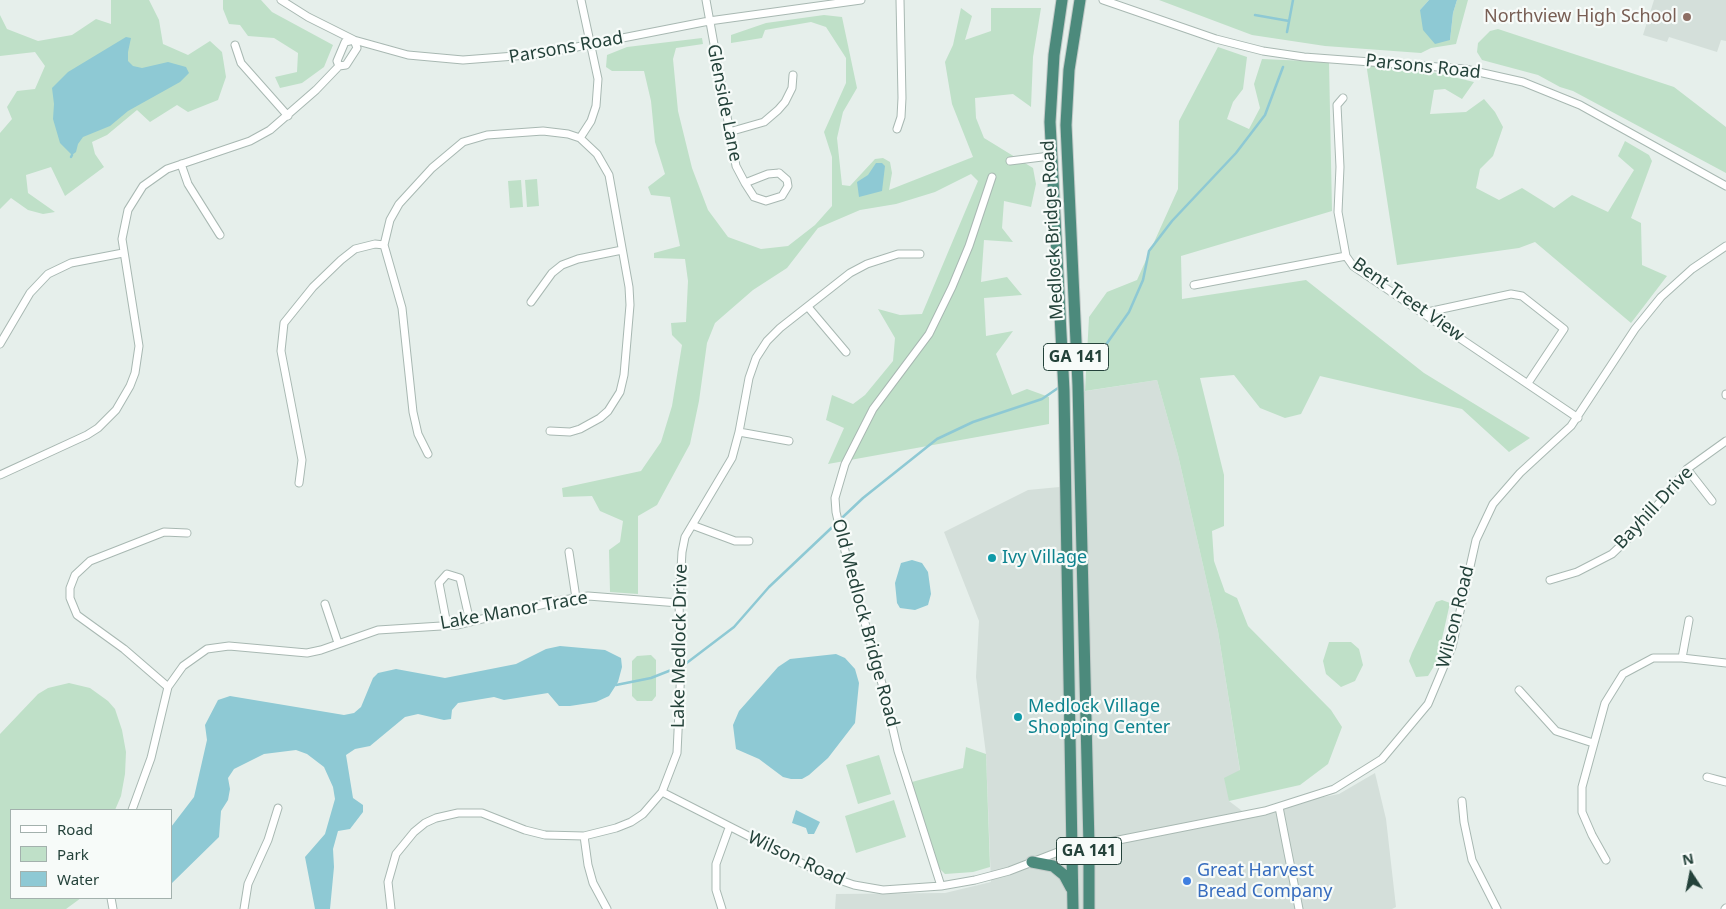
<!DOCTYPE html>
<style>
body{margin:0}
#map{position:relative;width:1726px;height:909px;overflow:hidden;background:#e6efeb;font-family:"Noto Sans",sans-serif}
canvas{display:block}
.legend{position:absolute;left:10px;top:809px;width:162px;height:90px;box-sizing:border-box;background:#f7fbf9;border:1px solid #a3b1ad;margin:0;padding:6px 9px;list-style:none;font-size:15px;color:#24423a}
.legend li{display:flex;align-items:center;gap:10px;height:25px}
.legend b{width:25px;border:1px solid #a3b1ad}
.north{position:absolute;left:1666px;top:849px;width:50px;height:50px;-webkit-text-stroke:4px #f7fbf9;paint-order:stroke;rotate:349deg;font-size:14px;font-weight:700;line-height:20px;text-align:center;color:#24423a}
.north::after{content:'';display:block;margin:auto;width:18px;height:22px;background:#24423a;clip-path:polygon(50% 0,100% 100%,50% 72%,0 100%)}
</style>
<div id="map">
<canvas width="1726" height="909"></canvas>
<ul class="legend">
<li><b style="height:6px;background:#fff"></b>Road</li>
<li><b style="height:14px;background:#bfe0c8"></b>Park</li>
<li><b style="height:14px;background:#8ec9d4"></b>Water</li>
</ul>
<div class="north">N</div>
</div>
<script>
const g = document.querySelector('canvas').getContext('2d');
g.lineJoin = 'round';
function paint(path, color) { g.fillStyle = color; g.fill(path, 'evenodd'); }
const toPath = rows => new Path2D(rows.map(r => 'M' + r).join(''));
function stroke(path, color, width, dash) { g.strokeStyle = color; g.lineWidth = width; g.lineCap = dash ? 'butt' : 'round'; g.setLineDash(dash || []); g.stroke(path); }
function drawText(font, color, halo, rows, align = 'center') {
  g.font = font + ' "Noto Sans",sans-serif'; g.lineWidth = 4.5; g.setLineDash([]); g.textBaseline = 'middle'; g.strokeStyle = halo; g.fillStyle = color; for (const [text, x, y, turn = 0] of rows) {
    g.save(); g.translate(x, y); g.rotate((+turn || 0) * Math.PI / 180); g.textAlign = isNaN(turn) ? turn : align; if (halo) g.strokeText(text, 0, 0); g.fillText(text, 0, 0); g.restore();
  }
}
const built = toPath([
 [1654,0,1726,0,1726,41,1721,40,1717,52,1669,37,1667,42,1643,35],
 [1157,380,1178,455,1218,631,1240,771,1229,801,1250,817,1287,804,1339,794,1375,773,1386,819,1396,907,1392,909,835,909,836,894,945,893,991,882,986,754,976,677,979,621,944,532,1028,490,1070,486,1073,393]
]);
const green = toPath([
 [111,0,149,0,159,20,163,44,188,55,210,41,222,52,226,77,218,100,188,112,177,105,150,122,137,110,107,135,92,142,95,154,104,167,65,196,51,167,26,175,28,193,55,212,43,214,28,210,11,198,0,209,0,133,12,119,7,107,17,91,35,89,45,66,35,52,0,56,0,15,7,29,38,41,72,35,96,19,111,24],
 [223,0,261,0,272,12,333,45,324,67,302,83,280,88,275,77,297,72,298,53,274,38,248,36,240,25,229,24,223,9],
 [1159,0,1429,0,1420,10,1450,40,1453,13,1457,0,1468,0,1456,44,1431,48,1421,53,1325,46,1252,35],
 [961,8,972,16,965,40,991,31,991,8,1041,8,1033,57,1031,107,1013,94,975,98,976,118,984,138,1033,168,1036,184,1031,207,1004,201,1002,228,1013,242,984,240,981,282,1007,277,1022,295,984,298,986,336,1013,331,996,354,1012,395,1027,389,1049,397,1049,424,828,464,844,428,826,420,832,395,853,404,865,395,893,361,895,338,878,309,900,315,922,314,978,181,971,174,935,192,896,204,860,210,818,228,787,268,753,290,715,323,707,343,699,401,690,444,657,505,638,516,638,594,610,592,609,550,620,542,623,521,600,511,592,496,563,497,562,488,641,471,661,442,672,406,682,345,672,335,671,323,686,322,688,281,685,259,654,258,654,253,680,246,670,197,651,195,648,187,665,174,655,142,651,101,644,71,612,71,606,67,607,55,627,47,702,38,703,44,676,48,673,59,678,111,692,168,708,210,728,237,761,249,788,246,815,225,832,206,832,157,824,132,846,83,846,58,826,27,811,22,765,30,762,38,731,43,731,35,766,23,824,15,842,17,857,88,843,112,837,138,842,185,850,186,875,159,883,158,890,162,892,173,889,190,973,157,952,104,945,62,953,45],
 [1498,29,1674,87,1726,127,1726,173,1573,91,1560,87,1538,75,1482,60,1477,52,1478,43,1490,31],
 [1218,47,1247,57,1243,89,1233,102,1227,119,1249,129,1260,108,1254,84,1262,59,1329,62,1332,211,1181,256,1182,299,1306,280,1424,373,1530,438,1509,452,1462,409,1320,376,1301,414,1285,418,1260,408,1234,375,1200,378,1224,475,1224,526,1212,531,1214,561,1225,592,1237,598,1248,626,1331,710,1342,727,1328,764,1300,785,1229,801,1224,778,1240,770,1218,631,1178,455,1157,380,1085,391,1089,317,1107,292,1137,280,1178,189,1179,121],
 [1366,63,1437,73,1474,82,1462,99,1445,89,1434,90,1430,114,1466,112,1484,99,1495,112,1503,127,1493,156,1480,169,1476,188,1499,200,1522,188,1554,208,1572,195,1608,212,1634,170,1618,156,1625,141,1649,155,1652,161,1631,218,1641,223,1642,265,1667,276,1631,323,1535,242,1519,248,1397,265],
 [537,179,539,206,527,207,525,180],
 [521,180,523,207,510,208,508,181],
 [1442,600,1450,603,1437,661,1428,676,1416,677,1409,661,1412,653,1436,602],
 [1329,642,1351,642,1359,649,1363,665,1355,681,1341,687,1326,674,1323,661],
 [651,655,656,660,656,696,652,701,637,701,632,696,632,661,637,656],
 [69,683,90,688,108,701,115,709,122,730,126,752,125,774,121,796,115,810,11,810,11,898,81,898,66,909,0,909,0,734,38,694,48,688],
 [966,747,986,754,990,867,973,872,945,874,938,867,912,782,963,768],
 [879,755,891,794,858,804,846,765],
 [894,800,906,837,856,853,845,816]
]);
const water = toPath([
 [1429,0,1457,0,1453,13,1450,40,1435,44,1423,30,1420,10],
 [126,37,131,38,128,52,128,61,133,66,142,68,168,62,186,67,189,73,180,82,128,111,110,126,83,137,78,144,76,152,72,155,60,143,53,119,54,104,52,88,68,72],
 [876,163,882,163,885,166,882,191,859,197,857,182,868,175],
 [912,560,922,563,928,572,931,594,928,605,915,610,900,608,897,603,895,583,901,563],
 [560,646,605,650,621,658,622,667,618,682,609,696,596,702,570,706,559,706,548,693,504,700,494,697,458,703,452,710,451,719,444,720,418,714,405,717,370,746,355,749,346,755,353,798,363,805,363,812,350,829,338,831,333,849,334,867,330,909,315,909,305,857,325,834,335,799,333,787,324,767,307,754,296,750,264,754,234,769,228,778,230,789,228,800,221,811,219,837,171,884,171,827,194,797,207,740,205,725,218,700,230,696,344,715,354,713,361,707,373,678,378,673,396,669,445,678,516,664,546,649],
 [836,654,845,658,855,669,859,683,855,723,828,758,809,775,802,779,791,779,783,777,759,759,736,749,733,725,739,711,778,667,790,659],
 [796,810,820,822,814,834,808,834,806,828,792,823]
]);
const stream = toPath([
 [1255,15,1289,21],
 [1287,32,1293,0],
 [71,157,72,155],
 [1081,371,1098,356,1129,312,1143,280,1149,251,1172,221,1236,153,1265,115,1283,67],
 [616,685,651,678,684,665,734,627,769,587,863,498,937,439,973,422,1042,399,1061,386]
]);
const minor = toPath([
 [281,0,308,17,354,40,408,55,463,60,541,54,709,21,861,0],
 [706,0,736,166,745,183],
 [1103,0,1216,39,1263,51,1304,57,1465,69,1523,82,1580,105,1726,186],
 [235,45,241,63,288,116],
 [339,66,337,61,345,42,354,40],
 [1343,98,1337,105,1340,167,1338,212,1346,256,1353,266,1578,418],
 [897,129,901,117,902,98,900,0],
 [729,132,764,122,778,110,785,102,792,88,793,75],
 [580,138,591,121,596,106,598,79,581,0],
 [1010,161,1050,156],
 [181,164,188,184,220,235],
 [779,173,787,180,788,186,782,196,766,201,754,197,745,183,768,174,779,173],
 [1194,285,1346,256],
 [531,302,552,273,562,265,578,259,622,250],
 [808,307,846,352],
 [1423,313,1511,294,1522,296,1564,329,1528,383],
 [0,344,30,293,48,274,71,263,123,253],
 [1726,394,1726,395],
 [739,432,789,441],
 [428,454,418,434,413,412,402,308,384,245,390,220,399,204,432,168,463,142,487,135,543,131,568,134,580,138,597,154,609,175,629,287,630,305,624,375,620,392,608,411,600,418,580,429,570,432,550,431],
 [1687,469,1712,501],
 [0,475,87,435,98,428,116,410,130,386,135,373,139,346,122,239,128,210,143,186,167,169,250,141,270,130,316,90,339,66,346,65,357,48,354,40],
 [299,483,302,460,281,351,284,323,313,287,341,260,355,249,375,244,384,245],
 [692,525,735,541,749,541],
 [569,552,576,598],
 [1550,580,1577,572,1612,554,1637,530,1687,469,1726,441],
 [325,604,338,643],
 [447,625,439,583,447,574,460,578,470,622],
 [1682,658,1689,620],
 [168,687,124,649,77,615,70,598,70,588,75,575,90,561,164,532,187,533],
 [1519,690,1556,731,1593,743],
 [1707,777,1726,782],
 [662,792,825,875,854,885,883,890,941,886,975,880,1009,871,1058,852,1265,811,1334,789,1382,759,1428,704,1452,647,1476,540,1493,504,1520,473,1571,426,1635,329,1661,297,1692,269,1726,246],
 [1462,801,1464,822,1472,860,1497,909],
 [1279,807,1299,909],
 [132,810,151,758,168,687,183,666,207,649,229,646,307,653,321,650,378,630,457,625,557,601,588,596,679,603],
 [584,836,588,865,593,883,607,909],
 [1606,860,1592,835,1582,812,1582,787,1605,703,1623,674,1653,658,1682,658,1726,663],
 [941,886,898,751,884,691,845,551,836,512,835,498,845,464,873,409,929,334,952,287,969,246,992,177],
 [111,898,113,909],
 [244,909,248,884,268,840,278,808],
 [391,909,388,882,396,854,414,832,425,823,436,818,458,813,482,813,525,830,545,835,584,836,616,828,631,822,643,814,662,792,677,753,681,667,679,603,682,552,685,537,732,458,739,432,749,378,756,358,767,341,780,328,850,273,867,264,898,254,920,254],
 [722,909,716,890,716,864,729,828],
 [1725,909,1726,908]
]);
const trunk = toPath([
 [1062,0,1054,55,1050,122,1064,391,1073,909],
 [1080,0,1069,70,1066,125,1078,385,1089,845,1089,909],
 [1032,862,1053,866,1064,875,1071,888]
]);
const markers = [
 [1687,17,5,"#8d6e63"],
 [992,558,5,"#0f9aa8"],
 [1018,717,5,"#0f9aa8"],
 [1187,881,5,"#3f7fe0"]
];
const shields = [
 [1076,357,65],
 [1089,851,65]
];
const shieldNames = [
 ["GA 141",1076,357],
 ["GA 141",1089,851]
];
const educationNames = [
 ["Northview High School",1677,17]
];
const streetNames = [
 ["Parsons Road",566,48,-10],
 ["Parsons Road",1423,67,6],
 ["Glenside Lane",724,103,79],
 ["Medlock Bridge Road",1053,230,-93],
 ["Bent Treet View",1408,300,35],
 ["Bayhill Drive",1654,508,-47],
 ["Lake Manor Trace",514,611,-10],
 ["Wilson Road",1456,617,-76],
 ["Old Medlock Bridge Road",865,623,75],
 ["Lake Medlock Drive",680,646,-89],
 ["Wilson Road",796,859,25]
];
const cultureNames = [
 ["Ivy Village",1002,558],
 ["Medlock Village",1028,707],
 ["Shopping Center",1028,728]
];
const shopNames = [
 ["Great Harvest",1197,871],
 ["Bread Company",1197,892]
];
paint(built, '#d4dfda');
paint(green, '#bfe0c8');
paint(water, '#8ec9d4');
stroke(stream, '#8ec9d4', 2.5);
stroke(minor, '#a8b8b2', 9);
stroke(trunk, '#c2cac8', 13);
stroke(minor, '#fff', 7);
stroke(trunk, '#4c8a7c', 11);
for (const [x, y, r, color] of markers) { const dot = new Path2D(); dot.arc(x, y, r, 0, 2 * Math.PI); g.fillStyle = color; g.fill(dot); stroke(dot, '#f7fbf9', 2); }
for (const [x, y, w] of shields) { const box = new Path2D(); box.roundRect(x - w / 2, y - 13.5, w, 27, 4); g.fillStyle = '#f7fbf9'; g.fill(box); stroke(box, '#24423a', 1); }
drawText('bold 16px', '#24423a', null, shieldNames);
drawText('18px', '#785e54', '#f7fbf9', educationNames, 'right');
drawText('18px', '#24423a', '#f7fbf9', streetNames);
drawText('18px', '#0d838f', '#f7fbf9', cultureNames, 'left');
drawText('18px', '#366cbe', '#f7fbf9', shopNames, 'left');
</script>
